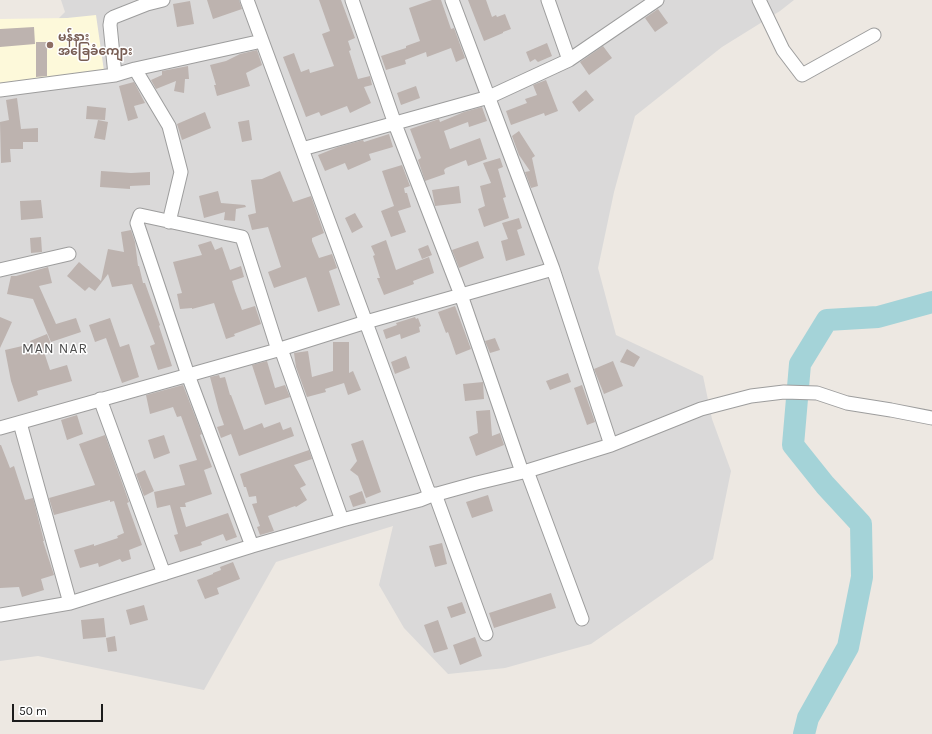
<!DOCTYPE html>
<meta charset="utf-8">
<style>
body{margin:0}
#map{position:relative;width:932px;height:734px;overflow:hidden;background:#ede8e2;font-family:Karla,sans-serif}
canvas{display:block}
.scale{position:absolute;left:12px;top:704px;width:91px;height:18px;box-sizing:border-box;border:2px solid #1c1c1c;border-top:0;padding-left:5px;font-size:12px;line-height:14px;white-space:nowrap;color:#1c1c1c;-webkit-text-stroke:3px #fff;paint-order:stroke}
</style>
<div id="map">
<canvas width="932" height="734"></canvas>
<div class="scale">50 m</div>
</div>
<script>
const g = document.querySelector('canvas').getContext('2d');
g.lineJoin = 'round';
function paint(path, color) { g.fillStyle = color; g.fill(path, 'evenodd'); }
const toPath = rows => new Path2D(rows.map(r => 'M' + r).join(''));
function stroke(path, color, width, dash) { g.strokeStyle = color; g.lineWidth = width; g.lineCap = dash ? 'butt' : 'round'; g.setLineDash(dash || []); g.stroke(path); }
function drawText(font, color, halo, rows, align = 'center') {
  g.font = font + ' Karla,"Noto Sans Myanmar",sans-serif'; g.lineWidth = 3; g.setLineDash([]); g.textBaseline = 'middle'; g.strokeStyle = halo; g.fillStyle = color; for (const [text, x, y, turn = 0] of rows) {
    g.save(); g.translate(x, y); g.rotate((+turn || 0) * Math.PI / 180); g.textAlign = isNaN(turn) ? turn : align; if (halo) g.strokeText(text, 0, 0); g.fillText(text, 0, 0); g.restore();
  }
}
const residential = toPath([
 [61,0,794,0,780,11,722,47,635,116,614,192,598,268,616,335,703,376,712,419,731,471,713,559,591,644,505,668,448,674,404,628,379,585,393,526,276,562,204,690,38,656,0,661,0,20,57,20,65,12]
]);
const education = toPath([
 [96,15,104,71,0,83,0,19,67,18]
]);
const river = toPath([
 [804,734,808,718,848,647,862,577,861,524,825,485,793,445,800,364,827,320,878,317,932,302]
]);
const building = toPath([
 [207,0,239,0,242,9,213,19],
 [319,0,341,0,355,38,348,41,351,50,349,51,358,79,370,76,372,85,364,87,371,103,350,113,347,106,321,116,319,112,306,117,283,57,294,53,301,72,309,69,310,73,334,66,322,34,330,31],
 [432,0,441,0,451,29,454,28,465,58,456,62,451,48,427,57,426,52,405,60,406,64,386,70,381,56,406,48,406,46,420,41,409,8],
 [468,0,486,0,492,17,496,15,497,17,505,14,511,29,503,32,503,33,484,41],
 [190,1,194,24,177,27,173,4],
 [658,9,668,23,655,32,645,18],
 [34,27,35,44,0,47,0,29],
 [36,42,47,42,47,76,36,77],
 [547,43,552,56,538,62,535,59,530,62,526,52],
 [603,46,612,58,589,75,580,62],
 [257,50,262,65,246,73,250,86,217,96,214,85,216,85,210,65,226,61,240,54],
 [188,66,189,79,185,79,184,93,174,91,176,81,156,89,151,80,162,75,162,71],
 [546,80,558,111,545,116,544,113,511,125,506,111,527,103,525,99,537,95,533,85],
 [134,82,145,103,134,106,138,118,128,121,119,86],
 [416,86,420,98,401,105,397,93],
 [586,90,594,100,579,112,572,102],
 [17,98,21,129,38,128,38,142,23,142,23,149,10,149,11,162,1,163,0,122,9,120,6,100],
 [87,106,106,108,105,120,86,119],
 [482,107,487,121,469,127,468,122,444,131,450,149,480,138,487,159,468,166,466,160,446,168,444,170,445,174,425,181,418,160,421,158,410,129,439,119,440,122,464,112],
 [205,112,211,128,182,140,177,124],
 [98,120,108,122,105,140,94,138],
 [249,120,252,140,242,142,238,122],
 [519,131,535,156,532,158,538,186,531,188,525,172,530,171,519,155,512,136],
 [389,134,393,147,369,154,371,160,348,170,345,163,325,171,318,155,338,147,363,140,364,142],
 [500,158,503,167,498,169,506,197,503,198,509,218,484,227,478,209,485,206,480,186,491,183,483,163],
 [402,165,410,186,404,188,405,193,407,193,411,207,398,211,406,232,391,237,381,211,394,206,382,171],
 [101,171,131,173,150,172,150,185,130,186,130,189,100,187],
 [280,171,293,202,311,196,324,233,312,238,312,241,319,258,332,254,337,268,329,271,340,305,318,312,306,277,274,288,268,272,281,267,268,227,252,230,248,215,256,213,251,180,262,179],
 [459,186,461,203,435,206,432,190],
 [218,191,221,203,245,205,246,207,236,209,235,221,224,220,225,212,204,218,199,196],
 [41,200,43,218,21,220,20,201],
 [355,213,363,227,352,233,345,218],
 [519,218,522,228,517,230,525,255,506,261,501,241,508,239,502,223],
 [131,230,135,242,138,266,139,266,143,283,145,283,160,325,159,326,172,366,158,370,150,346,155,344,132,284,112,287,108,274,95,291,89,287,85,291,67,276,79,262,101,281,108,249,124,252,121,232],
 [41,237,42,252,31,253,30,238],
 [386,240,396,270,429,257,434,273,413,281,414,284,384,295,377,278,380,278,373,256,375,255,371,246],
 [211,241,215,250,222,247,230,270,241,266,244,277,232,281,235,291,242,310,255,306,261,324,234,334,235,336,226,339,214,303,192,309,192,308,180,309,177,294,182,293,173,262,202,255,198,245],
 [478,241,484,258,459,268,452,250],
 [428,245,432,255,422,259,418,249],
 [48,267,52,283,39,286,56,324,76,318,81,332,51,342,33,299,7,294,11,276,16,276],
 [455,306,471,349,456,355,448,332,446,333,438,312],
 [0,317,12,322,0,348],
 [415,317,416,319,418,318,421,326,419,327,420,332,401,339,400,334,386,339,383,330,397,325,396,323],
 [110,318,120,347,129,344,139,377,122,383,106,338,95,342,89,325],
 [47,334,53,349,44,352,50,370,67,365,72,381,37,391,38,395,18,402,11,381,5,350,31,344,30,341],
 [495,338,500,350,490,353,485,341],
 [333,342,349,342,349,373,353,371,361,390,348,395,344,383,325,389,326,392,307,397,296,367,294,353,308,351,312,377,333,371],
 [627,349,640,357,634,367,620,362],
 [406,356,410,368,395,374,391,362],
 [267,361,275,388,285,385,290,397,265,405,252,365],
 [613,361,623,386,604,394,594,369],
 [568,373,571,382,550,390,546,381],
 [219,375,220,378,225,377,230,395,231,395,244,430,262,423,264,428,280,422,283,430,291,427,294,436,239,456,231,434,221,438,217,427,224,425,219,411,210,377],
 [483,382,484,399,465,401,463,384],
 [183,385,202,434,200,435,212,467,204,470,212,494,185,503,186,507,180,507,186,527,228,513,237,537,226,541,223,534,201,542,202,545,180,552,174,535,178,534,170,505,157,508,154,492,185,485,179,465,197,460,181,416,177,417,173,407,150,414,146,395],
 [582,385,595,422,587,425,574,388],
 [490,410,492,436,500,433,504,445,476,456,469,437,478,433,476,411],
 [77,415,83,434,67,440,61,420],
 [105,435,129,502,127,503,142,545,129,550,131,559,122,562,120,559,99,567,98,563,80,568,74,550,94,544,94,546,118,538,117,536,124,533,114,501,110,502,110,500,54,515,49,498,95,485,79,444],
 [164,435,170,453,154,459,148,440],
 [363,440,381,492,366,498,358,476,350,470,357,461,351,444],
 [0,445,1,445,10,468,14,466,25,500,33,498,44,541,43,541,54,575,41,579,44,590,22,597,19,587,0,588],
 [309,450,312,459,294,465,306,485,300,488,307,500,296,507,295,506,268,516,274,531,260,535,257,527,260,526,252,504,257,503,256,496,249,497,246,487,244,487,240,474],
 [145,470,154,491,144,496,136,474],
 [362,491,366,503,353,507,349,496],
 [488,495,493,511,472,518,466,502],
 [442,543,447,564,435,567,429,546],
 [233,562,240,579,217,588,219,594,205,599,197,580,213,574,213,573,221,570,220,567],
 [551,593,556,608,494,628,489,613],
 [462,602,466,613,451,618,447,607],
 [144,605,148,620,130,625,126,610],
 [104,618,106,637,83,639,81,620],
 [438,620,448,649,434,653,424,625],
 [115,636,117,651,108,652,106,638],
 [475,637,482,656,460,665,453,645]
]);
const minor = toPath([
 [247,0,430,496],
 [352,0,395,124,461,295,522,472],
 [452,0,553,269,611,445],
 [548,0,569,60],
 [759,0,783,50,802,75,874,35],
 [135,69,169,126,181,172,169,222],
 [115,75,110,25,111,19,114,17,147,4,163,0],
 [0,90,115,75,135,69,262,41],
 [302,149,489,97,569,60,657,0],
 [0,270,69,254],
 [281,349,342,520],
 [100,399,164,574],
 [20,423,70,603],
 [0,428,274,351,366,322,553,269],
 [527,471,582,619],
 [435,494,486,634],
 [252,546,188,375,137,223,140,215,242,237,278,350],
 [0,615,70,603,252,546,342,520,420,500,430,496,477,483,527,471,611,445,701,409,751,396,784,392,817,393,847,403,891,410,932,418]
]);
const markers = [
 [50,45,4,"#8d6e63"]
];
const educationNames = [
 ["မန်နား",58,38],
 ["အခြေခံကျေား",58,52]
];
const quarterNames = [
 ["MAN NAR",55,349]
];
paint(residential, '#dad9d9');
paint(education, '#fdf9da');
stroke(river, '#a4d3d8', 22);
paint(building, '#bdb3af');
stroke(minor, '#9d9d9d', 15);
stroke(minor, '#fff', 13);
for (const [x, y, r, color] of markers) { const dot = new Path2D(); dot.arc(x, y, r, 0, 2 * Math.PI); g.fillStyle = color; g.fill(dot); stroke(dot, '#fff', 1.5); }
drawText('bold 12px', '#785e54', '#fff', educationNames, 'left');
g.letterSpacing = '1px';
drawText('14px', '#4f4f4f', '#fff', quarterNames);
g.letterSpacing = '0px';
</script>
